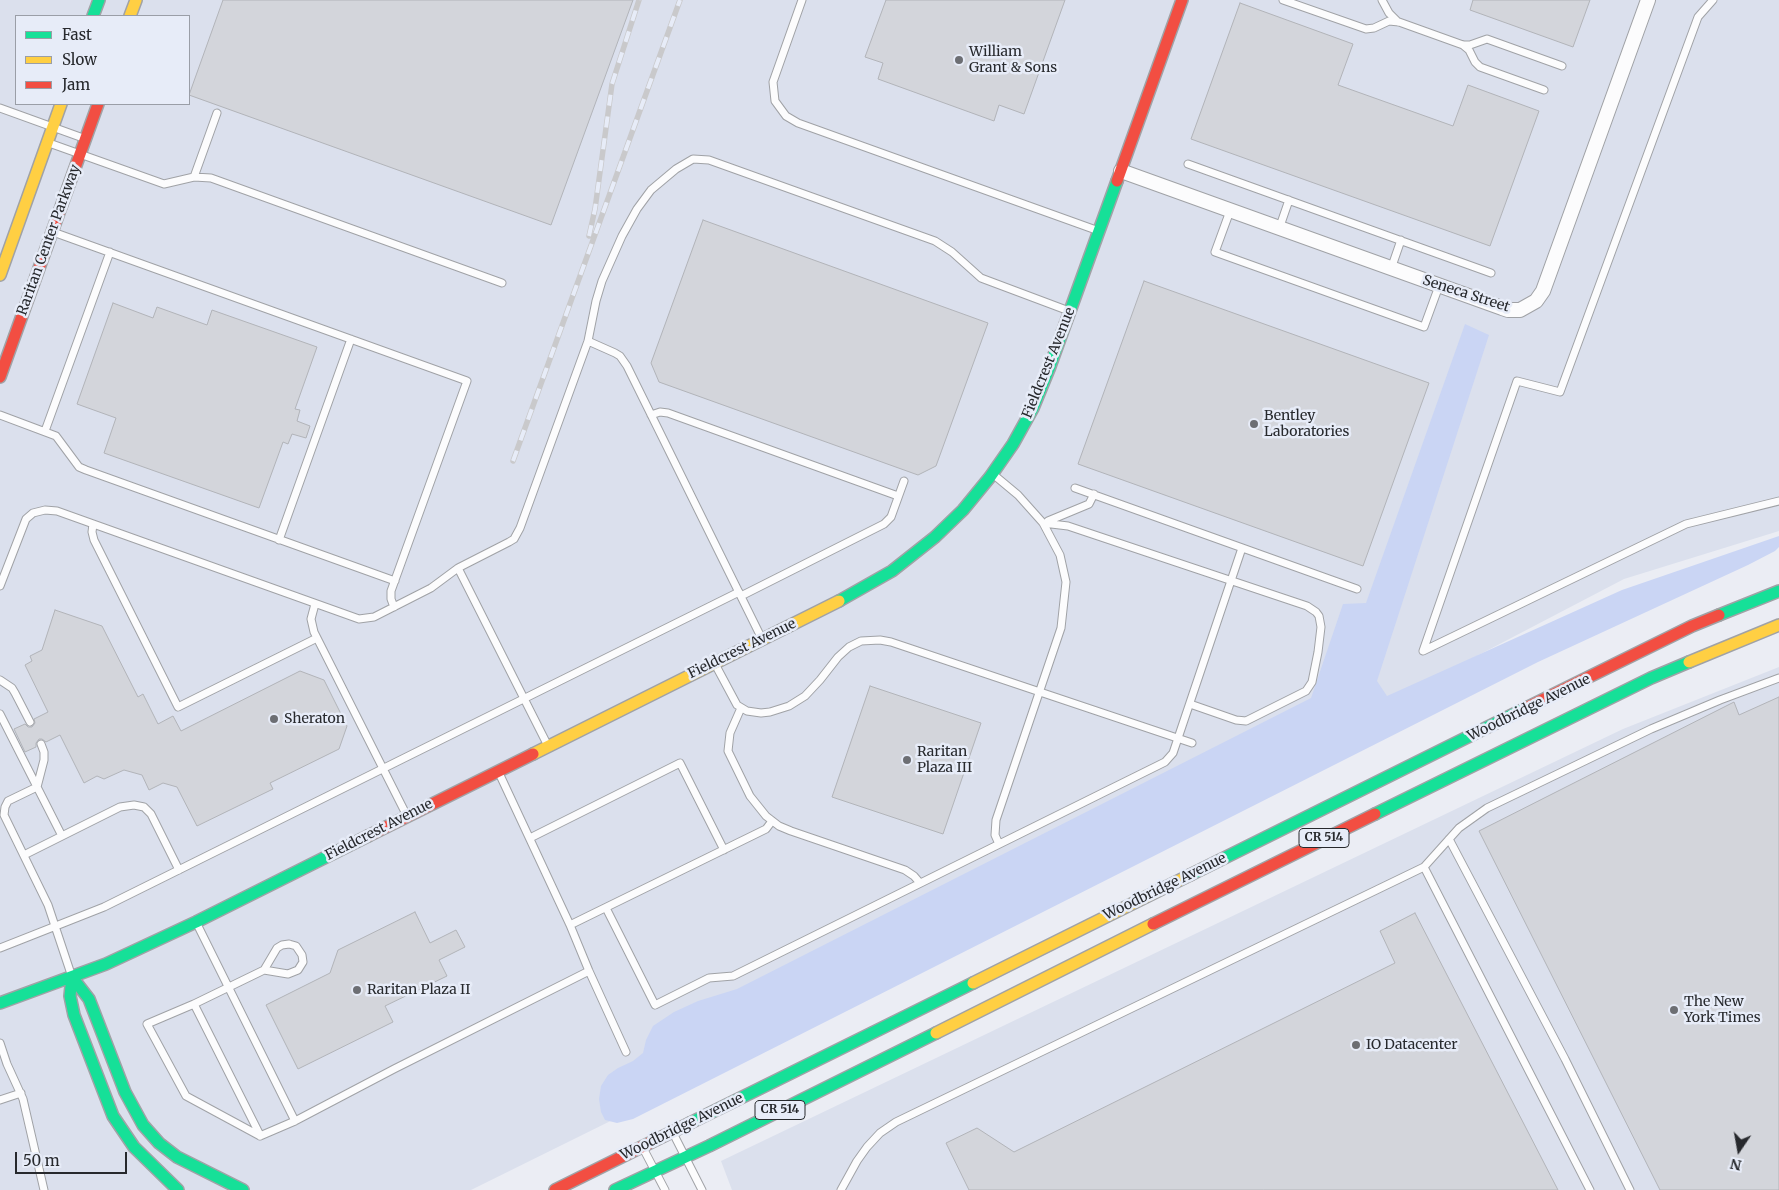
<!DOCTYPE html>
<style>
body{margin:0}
#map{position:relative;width:1779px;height:1190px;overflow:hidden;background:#ebedf4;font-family:Merriweather,serif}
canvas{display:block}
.legend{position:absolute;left:15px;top:15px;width:175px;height:90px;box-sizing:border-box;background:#e7ecf8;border:1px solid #9a9ea7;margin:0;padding:6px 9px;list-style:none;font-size:15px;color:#27292d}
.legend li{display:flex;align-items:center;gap:10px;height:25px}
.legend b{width:25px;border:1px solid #9a9ea7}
.north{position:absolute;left:1714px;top:1125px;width:50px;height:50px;-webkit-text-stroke:4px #e7ecf8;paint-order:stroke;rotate:192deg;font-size:14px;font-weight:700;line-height:20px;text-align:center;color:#27292d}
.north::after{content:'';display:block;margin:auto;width:18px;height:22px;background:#27292d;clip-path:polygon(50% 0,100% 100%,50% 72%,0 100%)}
.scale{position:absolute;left:15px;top:1152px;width:112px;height:22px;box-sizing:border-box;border:2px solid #27292d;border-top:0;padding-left:6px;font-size:15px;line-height:18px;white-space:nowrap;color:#27292d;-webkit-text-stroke:4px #e7ecf8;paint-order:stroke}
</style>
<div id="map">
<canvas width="1779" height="1190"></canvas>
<ul class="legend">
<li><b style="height:6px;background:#16e098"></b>Fast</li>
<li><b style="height:6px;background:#ffcf43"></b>Slow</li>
<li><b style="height:6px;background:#f24e42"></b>Jam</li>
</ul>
<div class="north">N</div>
<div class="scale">50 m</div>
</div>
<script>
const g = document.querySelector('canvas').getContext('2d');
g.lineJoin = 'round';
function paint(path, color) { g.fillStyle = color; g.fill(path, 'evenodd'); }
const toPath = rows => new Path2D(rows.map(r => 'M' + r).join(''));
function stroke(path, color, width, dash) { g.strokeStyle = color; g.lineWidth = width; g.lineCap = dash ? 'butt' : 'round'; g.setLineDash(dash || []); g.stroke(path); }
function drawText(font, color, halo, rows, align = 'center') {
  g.font = font + ' Merriweather,serif'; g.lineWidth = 5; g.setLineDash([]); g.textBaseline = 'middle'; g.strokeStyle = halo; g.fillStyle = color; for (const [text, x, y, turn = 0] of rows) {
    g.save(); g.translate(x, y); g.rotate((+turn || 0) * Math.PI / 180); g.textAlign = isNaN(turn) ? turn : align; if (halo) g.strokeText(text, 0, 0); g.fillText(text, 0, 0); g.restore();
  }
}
const built = toPath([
 [0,0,1779,0,1779,531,1624,579,1404,694,1417,722,471,1190,0,1190],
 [16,16,189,16,189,104,16,104],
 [1779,667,1779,1190,732,1190,721,1161,1623,729]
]);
const green = toPath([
 [1465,324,1489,335,1377,681,1387,696,1622,590,1779,536,1779,547,1775,551,1748,565,1538,662,633,1119,617,1123,605,1120,601,1112,599,1099,601,1086,608,1075,618,1068,633,1061,643,1053,646,1040,653,1026,674,1012,698,1001,737,989,1311,698,1343,604,1366,603]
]);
const building = toPath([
 [223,0,633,0,551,225,189,95,223,0],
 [886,0,1065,0,1024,114,999,105,994,121,878,79,883,63,865,57,886,0],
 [1473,0,1590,0,1573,47,1470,10,1473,0],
 [1240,3,1353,44,1338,85,1453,126,1468,85,1539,111,1490,246,1191,139,1240,3],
 [703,220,988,323,936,466,918,475,659,382,651,363,703,220],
 [1144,281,1429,383,1363,566,1078,464,1144,281],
 [113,303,153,318,157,307,207,325,212,310,317,347,295,409,300,410,297,421,310,426,306,438,292,434,288,444,283,442,259,508,104,453,116,418,77,404,113,303],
 [55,610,102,626,138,697,143,694,158,724,173,716,181,731,300,671,324,680,347,726,339,749,270,783,273,789,197,826,177,787,163,783,149,790,142,775,124,770,104,779,97,776,84,783,60,735,46,742,42,739,39,739,36,743,36,747,25,752,14,729,25,724,28,727,32,727,35,723,34,719,48,712,25,665,32,661,30,656,42,650,55,610],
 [870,686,981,723,943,834,832,797,870,686],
 [1779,697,1779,1190,1660,1190,1479,831,1734,702,1739,715,1779,697],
 [415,912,430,943,456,930,465,947,439,960,447,976,385,1006,393,1022,298,1069,266,1005,330,973,338,950,415,912],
 [1415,913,1558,1190,969,1190,946,1143,977,1128,1014,1152,1395,963,1380,931,1415,913]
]);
const lane = toPath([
 [802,0,773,82,775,101,786,116,798,123,1096,230],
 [1283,0,1366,29,1374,28,1389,21,1399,22,1463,45,1469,50,1475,62,1480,67,1544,90],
 [1382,0,1389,13,1398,22],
 [1713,0,1698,17,1560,392,1517,381,1423,651,1686,524,1779,501],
 [1464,45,1470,45,1487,39,1562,66],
 [0,108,83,138],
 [49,143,164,184,194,177,211,178,502,283],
 [1188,164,1491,273],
 [194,177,217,113],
 [1230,211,1215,252,1424,327,1439,286],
 [1279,229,1289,200],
 [53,232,467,381,391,591,391,599,394,607],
 [1391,269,1401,240],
 [588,341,615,353,620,356,627,366,762,639],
 [0,415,56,436,79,467,86,470,395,581],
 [651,415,660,412,668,413,898,496],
 [45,431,110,252],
 [994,475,1018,495,1043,523,1060,555,1066,582,1061,628,996,820,995,835,999,844],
 [1075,488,1357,589],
 [1048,521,1089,504,1094,494],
 [1043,523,1068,526,1307,606,1316,612,1319,616,1321,627,1318,652,1312,682,1306,691,1246,721,1236,720,1190,704],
 [93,524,92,532,94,540,178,707,317,638],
 [279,540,351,339],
 [458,568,547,744],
 [0,586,26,519,33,513,45,510,57,511,359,619,374,617,431,588,458,568,509,542,514,539,520,528,588,341,596,301,602,281,622,236,637,209,651,190,676,169,693,159,709,160,935,241,952,252,981,278,1069,311],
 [741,596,884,524,891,517,904,481],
 [315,604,311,619,314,632,407,816],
 [715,664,737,705,747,711,761,713,770,712,789,706,805,696,820,680,838,657,849,647,861,641,880,640,891,642,1192,743],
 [0,680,12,688,15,693,30,722],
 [741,708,730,733,728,751,750,796,766,816,779,826,791,831,905,870,914,876,920,883],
 [0,714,62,836],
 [41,744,44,752,44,760,37,787,8,801,5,807,4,815,48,905,71,974],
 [499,773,570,925,589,971,626,1052],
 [530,838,680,763,724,850],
 [1449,839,1565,1059,1630,1190],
 [24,855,120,807,134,805,144,807,151,814,179,870],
 [1424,867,1459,828,1487,808,1651,729,1720,700,1779,678],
 [606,908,655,1005,709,978,733,976,739,973,1165,762,1173,753,1242,548],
 [196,922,295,1121],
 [570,925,766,829,772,821],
 [289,944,296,946,302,955,303,962,298,970,288,974,264,970,277,948,282,945,289,944],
 [0,948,104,907,739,592],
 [194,1004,260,1135],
 [0,1043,7,1064,23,1099,44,1190],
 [0,1100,21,1093],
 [674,1135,702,1190],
 [260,1136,295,1121,394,1069,589,971],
 [260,1136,186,1096,147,1024,194,1004,264,970],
 [644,1150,665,1190],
 [841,1190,857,1161,867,1147,880,1133,896,1122,1424,867,1590,1190]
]);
const street = toPath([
 [1121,171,1502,308,1508,310,1520,310,1536,301,1543,291,1648,0]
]);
const fast = toPath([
 [93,16,99,0],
 [839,601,892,571,935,537,963,510,990,477,1013,444,1033,408,1049,369,1117,181],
 [1719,615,1779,591],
 [1375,814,1651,678,1689,662],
 [1190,875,1528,707],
 [72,977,89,999,125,1092,143,1125,159,1143,177,1157,243,1190],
 [72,977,70,996,74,1015,113,1116,134,1147,178,1190],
 [0,1003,106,964,196,922,368,836],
 [690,1123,973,983],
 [615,1190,709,1146,936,1033]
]);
const slow = toPath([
 [130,16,136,0],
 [0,275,61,104],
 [1689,662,1779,625],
 [533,754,839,601],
 [973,983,1190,875],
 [936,1033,1153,924]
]);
const jam = toPath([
 [1117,181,1182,0],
 [0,377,98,104],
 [1528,707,1692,626,1719,615],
 [368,836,533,754],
 [1153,924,1375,814],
 [555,1190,690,1123]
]);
const rail = toPath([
 [589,236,595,209,612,84,639,0],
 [513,461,680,0]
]);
const markers = [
 [959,60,5,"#6c6e73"],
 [1254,424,5,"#6c6e73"],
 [274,719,5,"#6c6e73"],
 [907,760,5,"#6c6e73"],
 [357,990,5,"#6c6e73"],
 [1674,1010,5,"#6c6e73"],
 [1356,1045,5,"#6c6e73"]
];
const shields = [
 [1324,838,50],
 [780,1110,50]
];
const shieldNames = [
 ["CR 514",1324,838],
 ["CR 514",780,1110]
];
const poiNames = [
 ["William",969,52],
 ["Grant & Sons",969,68],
 ["Bentley",1264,416],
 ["Laboratories",1264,432],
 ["Sheraton",284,719],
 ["Raritan",917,752],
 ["Plaza III",917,768],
 ["Raritan Plaza II",367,990],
 ["The New",1684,1002],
 ["York Times",1684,1018],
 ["IO Datacenter",1366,1045]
];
const streetNames = [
 ["Raritan Center Parkway",49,240,-70],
 ["Seneca Street",1466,294,18],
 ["Fieldcrest Avenue",1049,363,-68],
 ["Fieldcrest Avenue",742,649,-26],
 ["Woodbridge Avenue",1529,708,-26],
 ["Fieldcrest Avenue",379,830,-27],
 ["Woodbridge Avenue",1165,887,-26],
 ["Woodbridge Avenue",682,1127,-26]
];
paint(built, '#dbe0ed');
paint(green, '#cad5f4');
paint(building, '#d3d5db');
stroke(building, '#b2b4b9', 1);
stroke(lane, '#a0a2a6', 9);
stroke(street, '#a0a2a6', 16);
stroke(fast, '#a0a2a6', 14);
stroke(slow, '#a0a2a6', 14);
stroke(jam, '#a0a2a6', 14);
stroke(lane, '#fcfcfd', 7);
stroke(street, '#fcfcfd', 14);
stroke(fast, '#16e098', 11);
stroke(slow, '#ffcf43', 11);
stroke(jam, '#f24e42', 11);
stroke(rail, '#c9c9cb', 5.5);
stroke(rail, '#e7ecf8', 4, [11]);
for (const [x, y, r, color] of markers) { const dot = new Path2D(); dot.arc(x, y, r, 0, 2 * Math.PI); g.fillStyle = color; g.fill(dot); stroke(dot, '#e7ecf8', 2); }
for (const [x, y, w] of shields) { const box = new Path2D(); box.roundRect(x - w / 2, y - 9.5, w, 19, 4); g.fillStyle = '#e7ecf8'; g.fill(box); stroke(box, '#27292d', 1); }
drawText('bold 12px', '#27292d', null, shieldNames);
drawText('14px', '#27292d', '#e7ecf8', poiNames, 'left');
drawText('14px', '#27292d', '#e7ecf8', streetNames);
</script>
